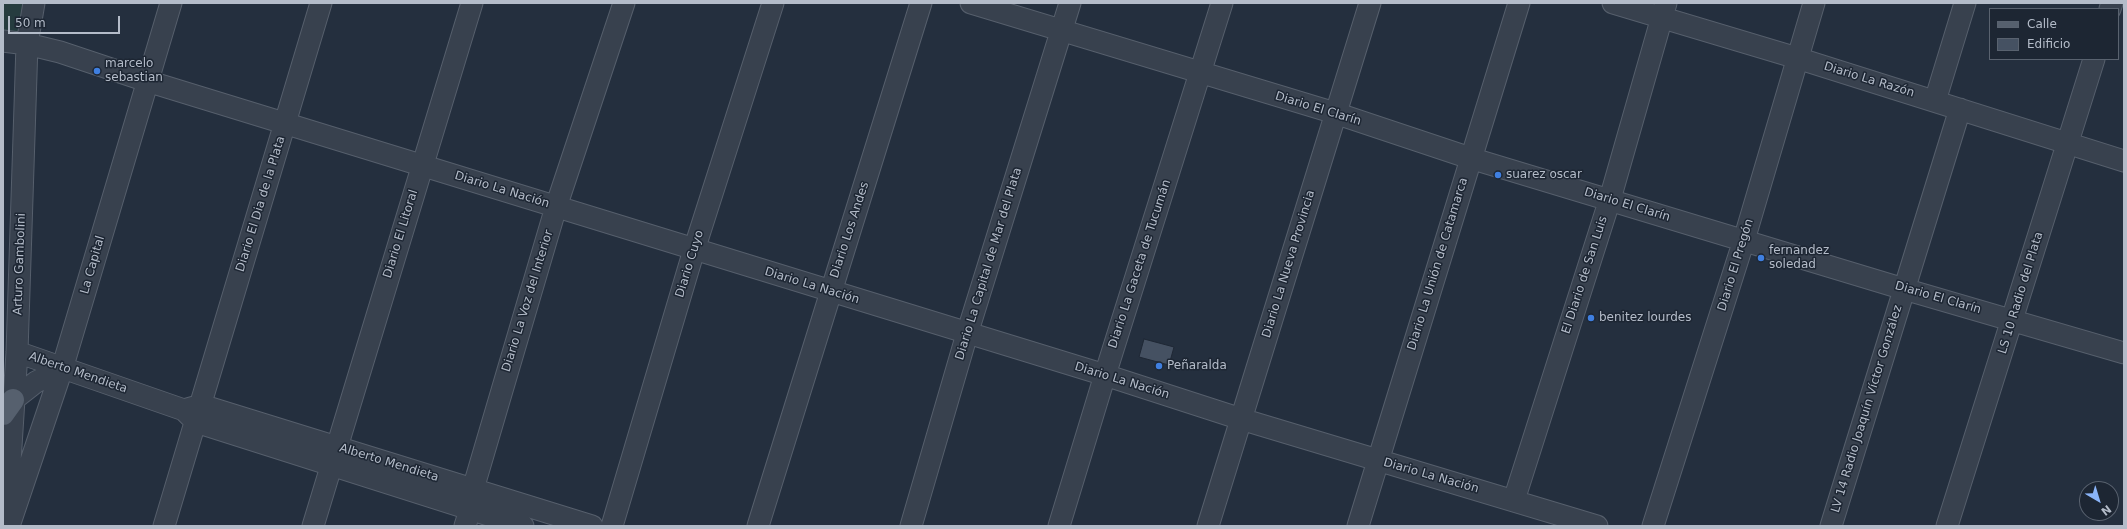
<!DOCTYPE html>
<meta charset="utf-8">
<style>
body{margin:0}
#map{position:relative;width:2127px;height:529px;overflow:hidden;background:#242f3e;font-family:"DejaVu Sans",sans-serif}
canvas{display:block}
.frame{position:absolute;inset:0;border:4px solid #b4bcc9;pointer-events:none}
.legend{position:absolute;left:1989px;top:8px;width:130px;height:52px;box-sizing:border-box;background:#1d2633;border:1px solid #59626f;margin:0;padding:5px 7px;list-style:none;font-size:12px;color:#b4bcc9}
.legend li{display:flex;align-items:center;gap:8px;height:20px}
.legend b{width:20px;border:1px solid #59626f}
.north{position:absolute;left:2079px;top:481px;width:40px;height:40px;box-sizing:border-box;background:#1d2633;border:1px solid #59626f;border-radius:50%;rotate:142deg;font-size:11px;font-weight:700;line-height:16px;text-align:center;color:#b4bcc9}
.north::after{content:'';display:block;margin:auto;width:14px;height:18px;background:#8ab4f8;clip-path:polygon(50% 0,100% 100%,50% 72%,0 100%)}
.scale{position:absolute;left:8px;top:16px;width:112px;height:18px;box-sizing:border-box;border:2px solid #b4bcc9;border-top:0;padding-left:5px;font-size:12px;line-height:14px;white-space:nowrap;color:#b4bcc9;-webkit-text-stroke:3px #1d2633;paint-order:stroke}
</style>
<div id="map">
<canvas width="2127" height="529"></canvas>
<div class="frame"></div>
<ul class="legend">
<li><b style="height:5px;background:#56606e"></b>Calle</li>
<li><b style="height:11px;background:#455162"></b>Edificio</li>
</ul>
<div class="north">N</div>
<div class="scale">50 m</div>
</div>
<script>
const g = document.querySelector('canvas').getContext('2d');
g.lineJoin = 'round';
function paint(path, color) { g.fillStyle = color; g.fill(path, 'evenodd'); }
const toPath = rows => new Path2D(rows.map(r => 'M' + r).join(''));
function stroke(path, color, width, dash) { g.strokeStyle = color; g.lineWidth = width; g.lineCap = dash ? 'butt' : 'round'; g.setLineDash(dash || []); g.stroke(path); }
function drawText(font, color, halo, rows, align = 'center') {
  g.font = font + ' "DejaVu Sans",sans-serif'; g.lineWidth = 3; g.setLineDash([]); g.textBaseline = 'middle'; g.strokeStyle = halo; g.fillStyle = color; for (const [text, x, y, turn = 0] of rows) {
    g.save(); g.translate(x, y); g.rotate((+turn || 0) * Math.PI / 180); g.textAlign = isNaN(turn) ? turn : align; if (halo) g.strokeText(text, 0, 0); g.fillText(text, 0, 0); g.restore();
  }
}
const green = toPath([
 [4,3,31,3,27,44,3,37]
]);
const building = toPath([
 [1144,339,1174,347,1169,365,1139,357,1144,339]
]);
const minor = toPath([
 [971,3,1335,113,1470,158,1904,289,2124,353],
 [1613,3,1797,58,2124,161],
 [2110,9,2112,3],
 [3,41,27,44,60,52,147,81,1105,375,1241,419,1597,526],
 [1935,101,1965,3],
 [17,352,184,410,196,422,523,526],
 [13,400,36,382,62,369],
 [187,409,201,405,592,526],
 [1514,500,1610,199,1666,3],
 [7,509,17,352,27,44,34,3],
 [9,526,62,369,171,3],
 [164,526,321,3],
 [313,526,472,3],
 [465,526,470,510,473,489,556,207,624,3],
 [612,526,694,250,773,3],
 [758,526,921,3],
 [911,526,967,334,1070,3],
 [1059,526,1105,375,1222,3],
 [1208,526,1370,3],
 [1358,526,1519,3],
 [1653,526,1744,240,1814,3],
 [1831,526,1960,109],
 [1947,526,2094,59]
]);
const major = toPath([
 [3,414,13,400]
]);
const markers = [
 [97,71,4,"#3f7fe0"],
 [1498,175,4,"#3f7fe0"],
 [1761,258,4,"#3f7fe0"],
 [1591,318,4,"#3f7fe0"],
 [1159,366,4,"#3f7fe0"]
];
const poiNames = [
 ["marcelo",105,64],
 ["sebastian",105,78],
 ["suarez oscar",1506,175],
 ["fernandez",1769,251],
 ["soledad",1769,265],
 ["benitez lourdes",1599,318],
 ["Peñaralda",1167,366]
];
const streetNames = [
 ["Diario La Razón",1869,80,17],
 ["Diario El Clarín",1318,109,17],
 ["Diario La Nación",502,190,17],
 ["Diario El Dia de la Plata",261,204,-73],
 ["Diario El Clarín",1627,205,17],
 ["Diario Los Andes",850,230,-72],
 ["Diario El Litoral",401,234,-73],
 ["Arturo Gambolini",20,264,-88],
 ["Diario Cuyo",690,264,-73],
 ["Diario La Capital de Mar del Plata",989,264,-73],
 ["Diario La Gaceta de Tucumán",1140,264,-72],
 ["Diario La Nueva Provincia",1289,264,-73],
 ["Diario La Unión de Catamarca",1438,264,-73],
 ["La Capital",93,265,-74],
 ["Diario El Pregón",1736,265,-73],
 ["El Diario de San Luis",1585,275,-72],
 ["Diario La Nación",812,286,17],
 ["LS 10 Radio del Plata",2021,293,-73],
 ["Diario El Clarín",1938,298,16],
 ["Diario La Voz del Interior",528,301,-73],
 ["Alberto Mendieta",78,373,19],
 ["Diario La Nación",1122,381,17],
 ["LV 14 Radio Joaquín Víctor González",1867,409,-73],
 ["Alberto Mendieta",389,463,17],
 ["Diario La Nación",1431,476,16]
];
paint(green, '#263c3f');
paint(building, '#455162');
stroke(building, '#1f2835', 1);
stroke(minor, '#565f6c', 23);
stroke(major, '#414a57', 24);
stroke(minor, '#38414e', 21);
stroke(major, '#56606e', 22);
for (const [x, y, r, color] of markers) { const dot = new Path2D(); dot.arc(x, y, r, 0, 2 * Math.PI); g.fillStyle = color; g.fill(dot); stroke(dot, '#1d2633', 1.5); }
drawText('12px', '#b4bcc9', '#1d2633', poiNames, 'left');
drawText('12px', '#b4bcc9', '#1d2633', streetNames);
</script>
